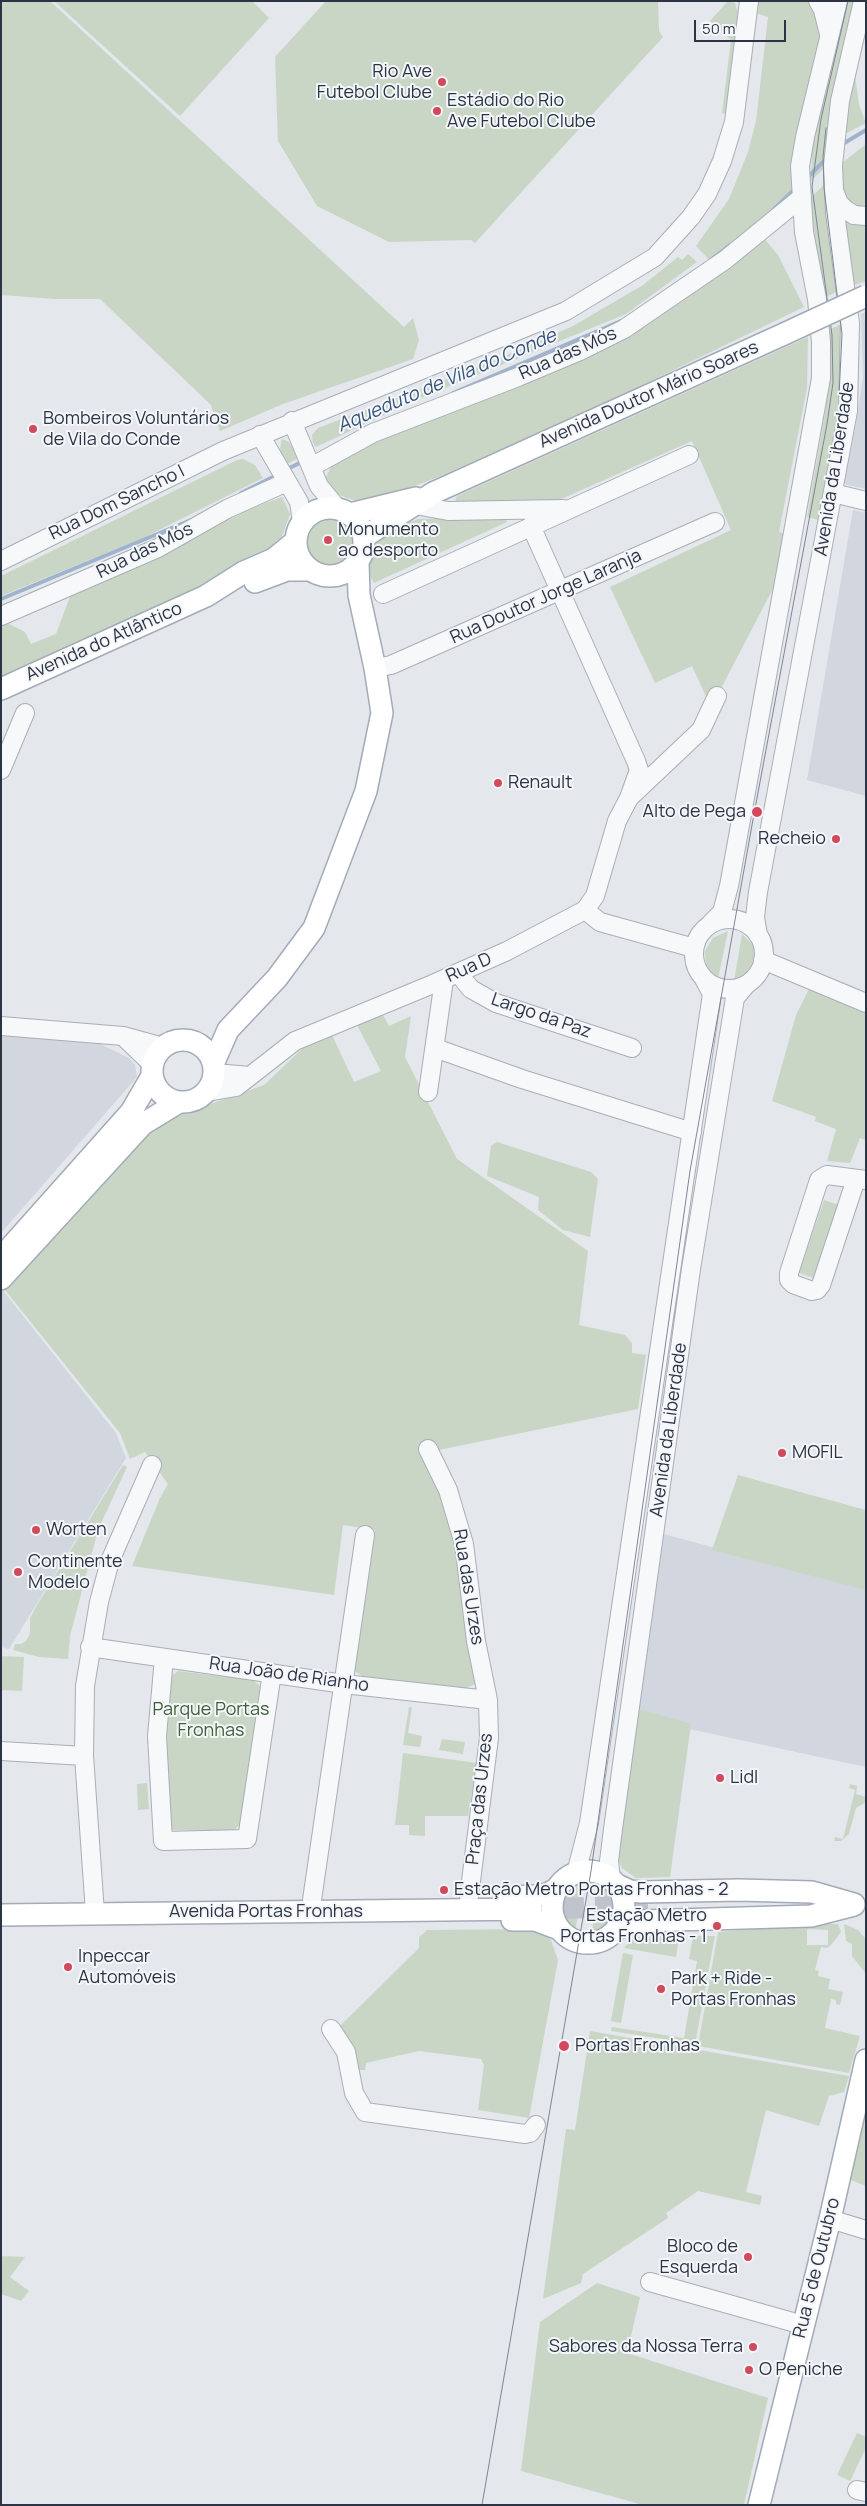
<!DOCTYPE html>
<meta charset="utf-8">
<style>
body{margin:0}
#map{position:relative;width:867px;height:2506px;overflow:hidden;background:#e4e7ec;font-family:Manrope,sans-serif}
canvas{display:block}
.frame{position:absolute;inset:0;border:2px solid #2b3445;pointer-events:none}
.scale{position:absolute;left:694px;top:20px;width:92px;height:22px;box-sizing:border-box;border:2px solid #2b3445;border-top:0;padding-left:6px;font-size:15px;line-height:18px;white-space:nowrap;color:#2b3445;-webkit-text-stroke:4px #f4f6f9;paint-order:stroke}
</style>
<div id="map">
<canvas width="867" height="2506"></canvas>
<div class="frame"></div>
<div class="scale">50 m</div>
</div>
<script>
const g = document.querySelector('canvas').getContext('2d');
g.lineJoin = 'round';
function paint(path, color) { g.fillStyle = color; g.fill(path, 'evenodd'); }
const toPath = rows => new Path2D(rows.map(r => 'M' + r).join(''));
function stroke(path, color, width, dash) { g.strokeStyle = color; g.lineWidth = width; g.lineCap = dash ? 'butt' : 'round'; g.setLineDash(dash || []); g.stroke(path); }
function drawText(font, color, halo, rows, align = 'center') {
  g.font = font + ' Manrope,sans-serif'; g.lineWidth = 4; g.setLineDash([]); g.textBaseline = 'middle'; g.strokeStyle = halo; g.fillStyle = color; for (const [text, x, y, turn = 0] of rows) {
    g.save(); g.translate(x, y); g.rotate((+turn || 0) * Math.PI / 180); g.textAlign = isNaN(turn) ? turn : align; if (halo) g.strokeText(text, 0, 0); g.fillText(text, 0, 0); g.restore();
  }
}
const built = toPath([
 [866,312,866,489,844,484,856,424,863,376,861,314],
 [853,510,866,513,866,796,807,780],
 [1,1031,98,1043,129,1058,135,1065,137,1077,1,1233],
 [1,1288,116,1433,126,1458,9,1649,1,1647],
 [664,1534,866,1589,866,1767,638,1718]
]);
const green = toPath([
 [1,1,50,1,404,327,413,318,419,340,413,359,283,404,220,431,211,405,100,299,55,299,1,295],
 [54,1,252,1,269,18,180,116],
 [326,1,658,1,659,31,663,37,475,243,471,240,389,242,317,206,278,141,275,57],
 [728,1,735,3,738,12,726,114,722,113,731,40,710,21],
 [760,1,811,1,823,30,795,195,712,263,696,246,729,199,748,152,756,121,768,17,756,13,756,6],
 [845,1,857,1,826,166,811,181,812,150,818,116],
 [854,68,859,105,866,123,843,135],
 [866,144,866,209,858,212,844,199,840,188,841,164],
 [826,183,842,289,822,299,810,198],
 [840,211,866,223,866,281,855,285,848,267],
 [762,236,778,255,804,307,624,394,443,475,377,501,365,504,336,494,329,488,325,479,331,467,328,464,373,438,523,381],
 [688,254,697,262,626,314,423,397,316,447,313,443,312,435,318,428,496,360,573,326,643,285,678,257,682,260],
 [843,323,842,394,819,520,807,517,826,408,827,331],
 [808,337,807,388,779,532,786,534,776,583,717,696,710,705,692,666,655,683,610,587,731,530,692,441,559,500,458,503,455,500,457,496],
 [282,439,289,442,299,458,287,464,282,458,280,448],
 [243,459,255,465,263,478,143,538,1,596,1,576,237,460],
 [282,497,290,514,280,542,223,575,1,678,1,626,7,623,25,632,31,644,56,634,71,594,175,548,247,510],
 '303 541a27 27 0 1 1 54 0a27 27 0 1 1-54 0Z',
 [504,516,507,522,374,583,366,568,379,537,386,531,418,519],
 [728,931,718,979,706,966,705,951,713,938],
 [742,934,754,946,756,961,754,968,749,974,734,981],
 [809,989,866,1012,866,1140,860,1138,850,1163,827,1161,836,1129,815,1121,816,1117,772,1101,796,1015],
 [383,1015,389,1026,411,1016,405,1057,457,1159,588,1251,579,1325,625,1335,632,1343,632,1353,646,1355,638,1409,429,1452,460,1531,478,1683,466,1688,363,1677,356,1672,352,1665,375,1530,343,1525,334,1595,132,1566,160,1498,168,1484,145,1452,130,1459,120,1433,5,1290,157,1123,264,1085,304,1047,332,1035,354,1082,381,1071,357,1025],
 [497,1142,591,1172,598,1179,590,1237,563,1230,538,1210,539,1197,487,1176,491,1146],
 [824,1200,839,1205,814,1278,799,1273],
 [123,1465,127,1467,98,1530,70,1636,68,1659,39,1657,13,1650,15,1644,21,1644,26,1641,30,1634,30,1618,37,1605],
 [738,1475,866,1510,866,1590,712,1550],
 [1,1656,24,1657,22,1691,1,1690],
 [178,1671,253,1680,260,1686,240,1825,234,1830,173,1830,170,1826,166,1725,170,1677],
 [409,1707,412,1707,408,1733,422,1736,420,1747,403,1745],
 [639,1709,691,1724,670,1877,636,1878,622,1868,617,1858],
 [442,1739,465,1742,463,1754,439,1750],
 [403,1753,477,1763,468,1816,425,1816,425,1836,409,1835,409,1825,395,1825],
 [147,1783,149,1809,138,1810,137,1784],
 [850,1784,857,1786,856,1794,866,1797,866,1802,856,1808,849,1834,841,1841,834,1841,835,1837,843,1839,855,1790,849,1788],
 [584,1881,575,1932,564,1922,559,1913,560,1899,566,1890,575,1883],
 [601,1884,613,1894,617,1903,615,1917,610,1926,601,1933,591,1935],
 [808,1924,838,1924,841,1932,831,1945,827,1948,821,1947,815,1970,819,1971,818,1976,830,1979,828,1989,843,1992,840,2005,836,2004,836,2000,831,1999,825,2028,860,2036,849,2073,698,2046,718,1932],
 [807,1929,828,1930,828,1945,807,1945],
 [844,1924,858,1930,866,1939,866,1974,852,1956,852,1944,846,1941],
 [533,1929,541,1931,551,1940,558,1960,529,2118,478,2110,484,2065,481,2059,419,2051,366,2063,365,2070,360,2070,354,2088,340,2032,341,2025,419,1948,419,1937,427,1930],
 [679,1936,676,1957,624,1948,630,1941,639,1937],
 [693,1936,715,1936,695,2044,611,2031,612,2027,684,2038,697,1961,689,1959],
 [623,1953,633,1955,621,2023,611,2021],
 [590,2031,849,2076,844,2092,829,2096,819,2126,766,2110,746,2192,762,2196,760,2205,698,2191,666,2213,668,2218,583,2274,581,2283,543,2299,566,2129,575,2130],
 [866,2102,866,2186,848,2179],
 [1,2256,25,2257,10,2277,29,2291,21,2301,1,2294],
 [597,2283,640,2297,627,2353,768,2398,744,2505,643,2505,521,2471,540,2322],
 [857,2433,866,2437,866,2448,850,2481,837,2475]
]);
const stream = toPath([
 [841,145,866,130],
 [807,178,827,158],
 [774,209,796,188],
 [712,259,730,245],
 [453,393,621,321],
 [285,470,304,461],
 [241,493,277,475],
 [1,599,191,520]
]);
const majorTunnel = toPath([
 [531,1909,648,1906]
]);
const minor = toPath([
 [818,1,823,10,829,34],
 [835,193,839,203,846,210,854,215,866,216],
 [292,421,319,486,338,509],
 [260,435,299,502,302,522],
 [311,467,373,433,518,377,580,351,624,329,725,260,801,198],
 [833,493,866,501],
 [415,505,448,511,564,509],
 [531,526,636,761,639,770,630,795],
 [1,561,223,451,566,311,655,257,691,217,707,194,722,161,734,122,749,1],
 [383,594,689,455],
 [1,616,158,548,227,509,287,482],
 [375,668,391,665,715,522],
 [1,770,25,713],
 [585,910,600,922,694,948],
 '694 954a35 35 0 1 1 70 0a35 35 0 1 1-70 0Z',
 [711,923,722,912,729,886,821,378,821,342,817,299,804,232,800,166,805,137,838,1],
 [758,935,755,917,758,892,848,411,850,323,835,213,833,165,840,101,863,1],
 [763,960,866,1003],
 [458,973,471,989,496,1003,632,1048],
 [1,1026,123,1036,163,1047],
 [125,1038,152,1064],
 [435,1048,522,1079,692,1132],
 [215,1073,250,1076],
 [207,1092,236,1087,295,1041,433,984,507,951,585,910,595,896,617,821,629,798,701,730,717,696],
 [428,1092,444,980],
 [856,1179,821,1285,817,1290,812,1291,793,1284,789,1280,789,1273,819,1180,827,1175,866,1180],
 [428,1449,448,1490,464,1544,476,1641,488,1700,489,1738,469,1897],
 [90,1647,344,1684,488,1700],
 [164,1658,157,1736,163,1841,247,1839,272,1673],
 [1,1751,84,1756],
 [576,1873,589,1823,712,994,704,979],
 [611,1879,609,1861,613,1829,691,1269,735,998,746,985],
 [312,1900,365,1535],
 [95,1913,84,1756,85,1686,99,1602,110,1561,152,1465],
 [331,2029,346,2052,354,2093,365,2112,525,2134,530,2133,536,2125],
 [830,2219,866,2230],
 [650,2282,803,2325],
 [857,2490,866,2492]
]);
const major = toPath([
 '296 542a34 34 0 1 1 68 0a34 34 0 1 1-68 0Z',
 [350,514,416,498],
 [364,537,433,493,784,334],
 [255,582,287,570,310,570],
 [1,689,206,596,244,572,274,559,296,541],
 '152 1071a31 31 0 1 1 62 0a31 31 0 1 1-62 0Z',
 [214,1062,228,1030,277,978,314,928,366,791,382,713,375,668,359,595,358,562],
 [1,1258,131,1112,152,1076],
 [1,1279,143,1124,179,1102],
 '552 1907a36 36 0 1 1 72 0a36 36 0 1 1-72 0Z',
 [617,1885,630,1891,641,1892,739,1890,812,1892,854,1904],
 [509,1897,535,1896,547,1894,558,1888],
 [1,1915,531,1909],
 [512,1920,535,1920,559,1929],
 [617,1929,631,1923,642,1921,811,1916,854,1905],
 [759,2505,830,2219,866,2060]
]);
const tram = toPath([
 [826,128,823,157,824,188,842,334,839,396],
 [482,2505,591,1871,690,1171,754,814,827,424,833,383,832,335,812,187,821,119,848,1]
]);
const majorBridge = toPath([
 [784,334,866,296]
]);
const markers = [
 [442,82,5,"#d1495b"],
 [437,111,5,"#d1495b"],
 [33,429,5,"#d1495b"],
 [328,540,5,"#d1495b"],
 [498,783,5,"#d1495b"],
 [757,812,6,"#d1495b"],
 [836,839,5,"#d1495b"],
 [782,1453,5,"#d1495b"],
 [36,1530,5,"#d1495b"],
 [18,1572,5,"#d1495b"],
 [720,1778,5,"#d1495b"],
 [444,1890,5,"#d1495b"],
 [717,1926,5,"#d1495b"],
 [68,1967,5,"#d1495b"],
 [661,1989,5,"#d1495b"],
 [564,2046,6,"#d1495b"],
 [748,2257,5,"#d1495b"],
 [753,2347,5,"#d1495b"],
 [749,2370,5,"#d1495b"]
];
const poiNames = [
 ["Rio Ave",432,72,"right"],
 ["Futebol Clube",432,93,"right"],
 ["Estádio do Rio",447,101],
 ["Ave Futebol Clube",447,122],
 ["Bombeiros Voluntários",43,419],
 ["de Vila do Conde",43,440],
 ["Monumento",338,530],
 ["ao desporto",338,551],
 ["Renault",508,783],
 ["Alto de Pega",746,812,"right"],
 ["Recheio",826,839,"right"],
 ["MOFIL",792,1453],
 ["Worten",46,1530],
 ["Continente",28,1562],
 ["Modelo",28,1583],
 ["Lidl",730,1778],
 ["Estação Metro Portas Fronhas - 2",454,1890],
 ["Estação Metro",707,1916,"right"],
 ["Portas Fronhas - 1",707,1937,"right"],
 ["Inpeccar",78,1957],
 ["Automóveis",78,1978],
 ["Park + Ride -",671,1979],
 ["Portas Fronhas",671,2000],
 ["Portas Fronhas",575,2046],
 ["Bloco de",738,2247,"right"],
 ["Esquerda",738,2268,"right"],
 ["Sabores da Nossa Terra",743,2347,"right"],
 ["O Peniche",759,2370]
];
const streetNames = [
 ["Rua das Mós",568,354,-24],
 ["Avenida Doutor Mário Soares",649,395,-24],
 ["Avenida da Liberdade",835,469,-81],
 ["Rua Dom Sancho I",117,503,-26],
 ["Rua das Mós",145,551,-26],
 ["Rua Doutor Jorge Laranja",546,597,-24],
 ["Avenida do Atlântico",104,642,-24],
 ["Rua D",469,968,-24],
 ["Largo da Paz",541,1016,19],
 ["Avenida da Liberdade",669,1430,-82],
 ["Rua das Urzes",468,1587,81],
 ["Rua João de Rianho",289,1675,8],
 ["Praça das Urzes",480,1799,-84],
 ["Avenida Portas Fronhas",266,1912],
 ["Rua 5 de Outubro",817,2268,-76]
];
const parkNames = [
 ["Parque Portas",211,1710],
 ["Fronhas",211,1731]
];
const waterNames = [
 ["Aqueduto de Vila do Conde",447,381,-23]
];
paint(built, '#d2d6de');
paint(green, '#c9d6c5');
stroke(stream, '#9fb4cc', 4);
stroke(majorTunnel, '#bfc3cb', 21, [21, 11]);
stroke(minor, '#a9aeb7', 20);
stroke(major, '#a3abb8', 24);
stroke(minor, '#f7f8fa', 18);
stroke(major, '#fff', 21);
stroke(tram, '#7d8696', 1);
stroke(majorBridge, '#a3abb8', 24, []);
stroke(majorBridge, '#fff', 21);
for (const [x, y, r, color] of markers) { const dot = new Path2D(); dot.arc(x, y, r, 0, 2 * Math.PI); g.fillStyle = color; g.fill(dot); stroke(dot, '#f4f6f9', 2); }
drawText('18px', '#2b3445', '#f4f6f9', poiNames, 'left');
drawText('18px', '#2b3445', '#f4f6f9', streetNames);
drawText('18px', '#3f6138', '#f4f6f9', parkNames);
drawText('italic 19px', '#34527a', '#f4f6f9', waterNames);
</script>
